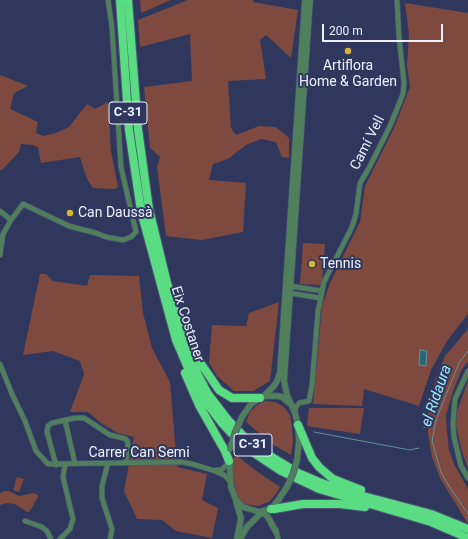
<!DOCTYPE html>
<meta charset="utf-8">
<style>
body{margin:0}
#map{position:relative;width:468px;height:539px;overflow:hidden;background:#2f385c;font-family:Roboto,sans-serif}
canvas{display:block}
.scale{position:absolute;left:322px;top:24px;width:121px;height:18px;box-sizing:border-box;border:2px solid #edf1ff;border-top:0;padding-left:5px;font-size:12px;line-height:14px;white-space:nowrap;color:#edf1ff;-webkit-text-stroke:3px #2f385c;paint-order:stroke}
</style>
<div id="map">
<canvas width="468" height="539"></canvas>
<div class="scale">200 m</div>
</div>
<script>
const g = document.querySelector('canvas').getContext('2d');
g.lineJoin = 'round';
function paint(path, color) { g.fillStyle = color; g.fill(path, 'evenodd'); }
const toPath = rows => new Path2D(rows.map(r => 'M' + r).join(''));
function stroke(path, color, width, dash) { g.strokeStyle = color; g.lineWidth = width; g.lineCap = dash ? 'butt' : 'round'; g.setLineDash(dash || []); g.stroke(path); }
function drawText(font, color, halo, rows, align = 'center') {
  g.font = font + ' Roboto,sans-serif'; g.lineWidth = 4; g.setLineDash([]); g.textBaseline = 'middle'; g.strokeStyle = halo; g.fillStyle = color; for (const [text, x, y, turn = 0] of rows) {
    g.save(); g.translate(x, y); g.rotate((+turn || 0) * Math.PI / 180); g.textAlign = isNaN(turn) ? turn : align; if (halo) g.strokeText(text, 0, 0); g.fillText(text, 0, 0); g.restore();
  }
}
const green = toPath([
 [140,0,171,0,141,13],
 [188,0,253,0,253,2,298,10,291,58,266,35,260,40,266,79,228,81,231,128,236,135,259,126,276,127,289,138,289,158,282,157,276,142,261,139,246,145,228,159,213,164,209,180,246,183,243,232,202,240,166,236,157,167,160,157,150,148,144,87,192,81,190,34,140,47,138,20],
 [405,3,468,13,468,314,447,341,431,370,419,406,364,389,362,406,313,404,322,306,330,283,360,222,365,186,394,128,410,87,407,66,409,34],
 [0,75,28,86,14,93,10,109,38,122,36,133,43,136,56,133,69,127,87,104,95,109,108,102,111,151,118,187,115,189,93,188,87,179,80,157,41,163,38,147,33,145,21,144,19,152,2,170,0,170],
 [303,243,325,244,322,285,300,284],
 [40,274,46,274,53,281,87,286,90,275,139,276,143,313,152,348,170,382,177,467,207,474,202,500,218,508,212,538,176,531,162,520,137,519,124,491,134,437,118,433,101,423,88,412,70,412,84,374,80,361,53,351,23,355],
 [279,302,270,381,253,391,234,391,217,376,209,363,212,325,246,326,249,313],
 [468,329,468,362,462,369,453,391,446,415,447,433,449,450,454,464,468,489,468,524,440,478,432,457,428,433,428,414,430,399,435,381,445,356],
 [468,380,468,469,462,452,456,425,457,412],
 [265,401,275,402,283,406,290,415,292,426,293,441,291,455,272,444,246,422,250,412,257,405],
 [309,408,364,408,360,434,307,426],
 [236,455,255,470,280,487,276,494,269,502,258,506,250,505,243,503,238,498,236,492,232,473,233,460],
 [17,477,24,479,19,492,13,490],
 [5,491,9,491,19,496,34,493,38,495,38,497,31,509,29,512,27,512,15,504,6,503,0,505,0,493]
]);
const water = toPath([
 [420,350,427,351,426,366,419,365,420,350]
]);
const stream = toPath([
 [468,351,459,363,436,420,432,441,441,472,449,486,468,514],
 [424,428,426,424,436,420],
 [314,432,410,450,419,448]
]);
const minor = toPath([
 [0,211,11,220],
 [0,255,3,234,11,220,23,204,69,226,96,233,106,237,123,240,131,237,136,232,121,167,112,27,108,0],
 [290,286,322,291],
 [290,293,320,298],
 [0,364,12,394,25,421,36,451,48,464,182,462,192,464,212,470,224,475,230,481],
 [468,371,455,399,453,424,454,437,461,466,468,478],
 [295,413,296,407,299,403,309,401,312,385,318,311,324,282,352,227,356,214,360,183,369,168,390,126,403,94,404,83,399,37,397,0],
 [65,420,75,464],
 [108,463,102,486,102,498,112,529,110,539],
 [56,465,47,432,48,426,52,423,75,418,84,418,110,435,123,438,126,439,128,443,126,463],
 [216,470,221,470,229,463],
 [25,521,42,527,47,531,51,539],
 [276,530,278,539],
 [60,539,70,529,73,519,63,477,65,465]
]);
const tertiary = toPath([
 [264,396,278,396,282,397,289,403],
 [242,417,251,404,264,396,274,386,277,381,280,373,305,0],
 [229,457,231,487,236,500,243,507,259,512,271,509,279,499,287,487],
 [297,460,299,441,298,425,295,413,287,395,284,381,310,0],
 [236,502,241,518,237,539],
 [262,512,268,517,276,532],
 [240,539,247,527,262,512]
]);
const motorway = toPath([
 [120,0,129,130,141,211,176,340,191,375,202,397,222,423,236,438,254,453,281,471,319,489,431,522,468,538],
 [128,0,138,129,149,209,167,283,184,341,198,375,208,394,228,420,247,440,270,456,298,473,319,482,348,492,431,514,468,529],
 [188,337,197,358,219,390,232,398,260,398],
 [185,373,199,405,225,451,229,461],
 [298,425,312,458,319,467,333,479,361,490],
 [271,509,274,509,303,504,340,504,365,507]
]);
const tertiaryBridge = toPath([
 [230,449,235,433,242,417],
 [287,487,293,474,297,460]
]);
const markers = [
 [348,51,4,"#dab333"],
 [70,213,4,"#dab333"],
 [312,264,4,"#dab333"]
];
const shields = [
 [128,113,38],
 [253,445,38]
];
const shieldNames = [
 ["C-31",128,113],
 ["C-31",253,445]
];
const poiNames = [
 ["Artiflora",348,66,"center"],
 ["Home & Garden",348,82,"center"],
 ["Can Daussà",78,213],
 ["Tennis",320,264]
];
const streetNames = [
 ["Camí Vell",368,143,-63],
 ["Eix Costaner",187,324,72],
 ["Carrer Can Semi",139,453]
];
const waterNames = [
 ["el Ridaura",437,396,-71]
];
paint(green, '#7e493f');
paint(water, '#286773');
stroke(water, '#63909d', 1);
stroke(stream, '#63909d', 1);
stroke(minor, '#4d5676', 6);
stroke(tertiary, '#4d5676', 7);
stroke(motorway, '#4d5676', 10);
stroke(minor, '#507f5b', 4.5);
stroke(tertiary, '#507f5b', 5.5);
stroke(motorway, '#5adc83', 8);
stroke(tertiaryBridge, '#4d5676', 7, []);
stroke(tertiaryBridge, '#507f5b', 5.5);
for (const [x, y, r, color] of markers) { const dot = new Path2D(); dot.arc(x, y, r, 0, 2 * Math.PI); g.fillStyle = color; g.fill(dot); stroke(dot, '#2f385c', 1.5); }
for (const [x, y, w] of shields) { const box = new Path2D(); box.roundRect(x - w / 2, y - 11, w, 22, 3); g.fillStyle = '#2f385c'; g.fill(box); stroke(box, '#edf1ff', 1); }
drawText('bold 13px', '#edf1ff', null, shieldNames);
drawText('14px', '#edf1ff', '#2f385c', poiNames, 'left');
drawText('14px', '#edf1ff', '#2f385c', streetNames);
drawText('italic 15px', '#99edfd', '#2f385c', waterNames);
</script>
